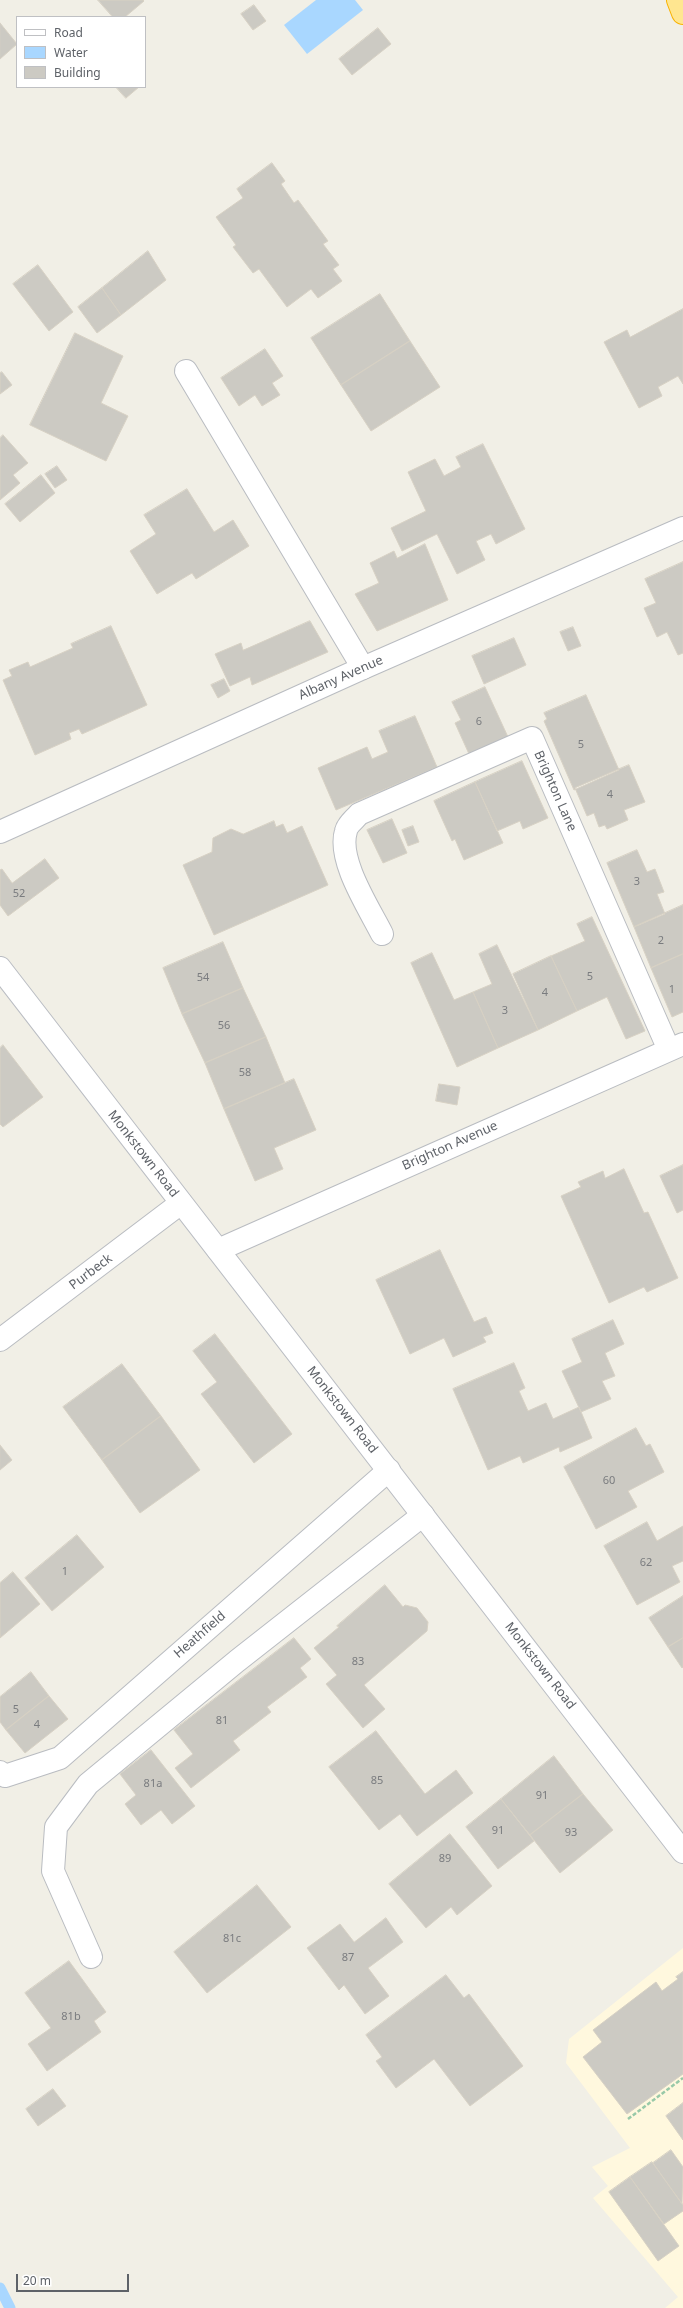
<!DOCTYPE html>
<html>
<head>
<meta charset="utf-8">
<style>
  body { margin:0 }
  #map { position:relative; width:683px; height:2308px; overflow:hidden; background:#f1efe6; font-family:"Noto Sans",sans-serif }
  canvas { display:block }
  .legend { position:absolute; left:16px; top:16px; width:130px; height:72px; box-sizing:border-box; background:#fff; border:1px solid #bfc0c3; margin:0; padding:5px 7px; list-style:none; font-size:12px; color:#5e6268 }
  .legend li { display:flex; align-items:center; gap:8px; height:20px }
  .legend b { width:20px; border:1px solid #bfc0c3 }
  .scale { position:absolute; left:16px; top:2274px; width:113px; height:18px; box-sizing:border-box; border:2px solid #5e6268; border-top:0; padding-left:5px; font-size:12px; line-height:14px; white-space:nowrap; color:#5e6268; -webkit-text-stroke:3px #fff; paint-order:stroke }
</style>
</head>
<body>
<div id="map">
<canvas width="683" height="2308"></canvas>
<ul class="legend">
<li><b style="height:5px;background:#fff"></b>Road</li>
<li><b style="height:11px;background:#a9d7ff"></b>Water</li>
<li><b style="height:11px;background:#cccac3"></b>Building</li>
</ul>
<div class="scale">20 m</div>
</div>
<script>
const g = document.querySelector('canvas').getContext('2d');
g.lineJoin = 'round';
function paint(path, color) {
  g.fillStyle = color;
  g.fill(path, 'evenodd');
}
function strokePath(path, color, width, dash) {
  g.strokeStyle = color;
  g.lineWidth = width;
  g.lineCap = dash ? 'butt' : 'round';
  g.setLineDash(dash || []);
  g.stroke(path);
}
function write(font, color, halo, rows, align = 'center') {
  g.font = font + ' "Noto Sans",sans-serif';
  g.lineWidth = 3.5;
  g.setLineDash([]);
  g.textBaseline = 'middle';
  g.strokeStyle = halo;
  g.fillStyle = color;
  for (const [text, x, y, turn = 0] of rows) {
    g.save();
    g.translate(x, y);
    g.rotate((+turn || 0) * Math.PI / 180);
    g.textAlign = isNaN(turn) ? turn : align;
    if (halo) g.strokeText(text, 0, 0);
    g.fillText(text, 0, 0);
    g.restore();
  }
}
paint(new Path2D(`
  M683,1948V2308H665L678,2297L593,2198L608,2186L592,2167L630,2148L566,2063L569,2039Z`), '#fff8de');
paint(new Path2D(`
  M316,0H355L363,10L307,54L284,25Z`), '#a9d7ff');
strokePath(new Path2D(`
  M0,2288L10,2308`), '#a9d7ff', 11);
const building = new Path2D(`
  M98,0H143L144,1L125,17H113Z
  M254,5L266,21L253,30L241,14Z
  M0,23L17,44L0,59Z
  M378,28L391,44L352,75L339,59Z
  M116,87H139L126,98Z
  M272,163L285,181L281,184L294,203L298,200L328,241L323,244L339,265L333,269L342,281L318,298L311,289L287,307L259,269L253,273L233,247L236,245L216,217L243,198L237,189Z
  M148,251L166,280L121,315L102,288Z
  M38,265L73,312L49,331L13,284Z
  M102,288L121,315L97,333L78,307Z
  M380,294L410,341L341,385L311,338Z
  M683,309V384L678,376L658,387L662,396L639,408L604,342L627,330L630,337Z
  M75,333L123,356L101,403L128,416L106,461L30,425Z
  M410,341L440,387L371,431L341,385Z
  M265,349L283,376L272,383L280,395L262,406L255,395L239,406L221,378Z
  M2,372L12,385L0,394V373Z
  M3,435L28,463L13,475L20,483L0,500V438Z
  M483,444L525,529L496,544L491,534L476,541L485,560L457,574L437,534L402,551L391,528L426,511L408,472L435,459L444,476L461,467L456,457Z
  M57,466L67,480L55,488L45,474Z
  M41,475L55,493L20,522L5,504Z
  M187,489L214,532L233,520L249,546L196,579L192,573L157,594L130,551L156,534L144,515Z
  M425,544L448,600L377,631L355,594L379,583L370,563L394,551L397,558Z
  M683,562V653L678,655L667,632L657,637L644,608L656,603L645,579Z
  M310,621L328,652L252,685L250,677L230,686L215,654L241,643L243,650Z
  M111,626L147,705L82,734L79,729L69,733L71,739L35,755L3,680L12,676L9,670L28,662L30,667L73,648L71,644Z
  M573,627L581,646L568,651L560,632Z
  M514,638L526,665L484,684L472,656Z
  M224,679L230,691L218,698L211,685Z
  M485,687L508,737L469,754L455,723L461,720L452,702Z
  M586,695L619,770L574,790L544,721L547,719L544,713Z
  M415,716L437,767L336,810L318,768L367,747L372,759L388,752L379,731Z
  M522,761L548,818L523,829L520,821L497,831L475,782Z
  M629,765L645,802L624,810L628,820L607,829L605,825L599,827L594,813L587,816L575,788Z
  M475,782L503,843L464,860L455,839L452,841L434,801Z
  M392,819L407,853L383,863L367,830Z
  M274,821L276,827L283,824L287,833L302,826L328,885L214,935L183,865L212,852L213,838L231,829L243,834Z
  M413,826L419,842L408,846L402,830Z
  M637,850L647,872L655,869L664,892L657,894L665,914L634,927L607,863Z
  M45,859L59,878L8,916L0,905V870L2,869L12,883Z
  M683,905V954L651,968L634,927Z
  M592,917L645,1031L626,1039L607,997L577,1011L551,956L585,941L577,924Z
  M223,942L243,988L182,1014L163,968Z
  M497,945L538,1030L498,1048L473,992L492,984L479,954Z
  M432,953L454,1000L473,992L498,1048L457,1067L411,963Z
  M683,954V1012L672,1017L651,968Z
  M551,956L577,1011L538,1030L513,974Z
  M243,988L266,1037L205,1063L182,1014Z
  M266,1037L285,1083L224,1109L205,1063Z
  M3,1045L43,1097L3,1127L0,1124V1048Z
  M294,1079L316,1130L274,1148L283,1169L255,1181L224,1109Z
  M439,1084L460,1087L457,1105L436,1101Z
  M683,1165V1210L677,1213L660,1176Z
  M624,1169L644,1213L648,1212L678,1278L647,1292L644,1287L609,1303L561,1196L581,1187L578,1182L603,1171L605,1178Z
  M440,1250L474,1322L486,1317L493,1333L483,1337L486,1342L453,1357L444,1338L410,1354L376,1280Z
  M613,1320L624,1344L605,1353L615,1376L602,1381L611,1399L581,1412L562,1371L582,1362L572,1339Z
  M215,1334L292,1434L254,1463L201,1394L217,1382L193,1351Z
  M514,1363L525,1388L519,1391L528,1411L546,1403L553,1419L579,1407L592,1438L560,1452L559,1447L523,1463L520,1456L488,1470L453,1389Z
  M122,1364L161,1416L102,1460L63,1407Z
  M161,1416L200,1470L140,1513L102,1460Z
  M636,1428L646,1446L650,1444L664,1472L628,1491L637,1507L596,1529L564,1467Z
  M0,1445L12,1460L0,1470Z
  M647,1522L657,1541L683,1526V1561L672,1566L680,1582L637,1605L604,1546Z
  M77,1535L104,1567L52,1611L25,1578Z
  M13,1572L40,1604L0,1638V1583Z
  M385,1585L403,1607L405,1605L417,1608L428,1622L427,1631L364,1685L385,1709L363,1728L326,1684L337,1675L314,1648L339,1627L337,1626Z
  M683,1596V1638L668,1647L649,1618Z
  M294,1638L311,1659L300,1668L307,1677L267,1707L271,1712L233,1741L240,1750L191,1788L175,1768L193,1754L174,1730Z
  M683,1638V1667L682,1668L668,1647Z
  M31,1672L49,1696L6,1730L0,1722V1697Z
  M49,1696L68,1719L25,1753L6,1730Z
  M376,1731L425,1794L456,1770L473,1793L417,1836L400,1814L379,1830L329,1767Z
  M151,1750L195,1806L172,1824L161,1810L141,1825L125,1804L136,1795L120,1774Z
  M554,1756L583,1794L530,1835L501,1799Z
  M583,1794L613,1830L560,1873L530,1835Z
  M501,1799L534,1841L498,1869L466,1827Z
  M450,1834L492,1886L457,1915L451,1907L426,1928L389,1884Z
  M257,1885L291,1927L207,1993L174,1952Z
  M386,1918L403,1942L368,1968L389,1996L365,2014L344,1985L339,1990L307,1948L340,1924L354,1942Z
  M69,1961L106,2012L94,2021L101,2032L47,2071L28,2044L51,2028L25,1993Z
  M683,1972V2074L627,2114L583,2057L602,2042L593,2030L656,1982L662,1991L678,1979L676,1977Z
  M446,1975L464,1998L469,1994L523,2066L470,2106L434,2059L396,2088L376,2061L382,2057L366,2035Z
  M53,2089L66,2106L38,2126L26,2109Z
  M683,2103V2140L666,2116Z
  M671,2150L683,2167L682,2204L653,2163Z
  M652,2162L683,2205V2211L664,2224L630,2177Z
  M630,2177L679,2246L658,2261L609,2192Z`);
paint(building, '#cccac3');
strokePath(building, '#d7d1c4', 1);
const lane = new Path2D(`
  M186,371L363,668
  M91,1957L53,1871L56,1827L88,1784L237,1661L423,1515`);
const street = new Path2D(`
  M0,832L363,668L683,528
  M382,934C369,908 337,860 346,831C347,825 355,819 359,814L532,738L669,1050
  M218,1250L683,1044
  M0,1340L181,1203
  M0,1772L5,1776L60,1758L389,1470`);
const secondary = new Path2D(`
  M0,968L683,1852`);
const highway = new Path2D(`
  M678,0L683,13`);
strokePath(lane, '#b9bcc1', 24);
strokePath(street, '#b9bcc1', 24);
strokePath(secondary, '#babdc3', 24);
strokePath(highway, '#f8b200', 24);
strokePath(new Path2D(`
  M628,2119L683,2078`), '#98c9a8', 2.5, [4, 2]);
strokePath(lane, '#fff', 22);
strokePath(street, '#fff', 22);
strokePath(secondary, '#fff', 22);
strokePath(highway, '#ffe690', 22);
write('11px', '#7a7c7f', null, [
  ["6",479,722],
  ["5",581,745],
  ["4",610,795],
  ["3",637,882],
  ["52",19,894],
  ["2",661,941],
  ["5",590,977],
  ["54",203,978],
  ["1",672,990],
  ["4",545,993],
  ["3",505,1011],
  ["56",224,1026],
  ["58",245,1073],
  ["60",609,1481],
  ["62",646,1563],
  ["1",65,1572],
  ["83",358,1662],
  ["5",16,1710],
  ["81",222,1721],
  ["4",37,1725],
  ["85",377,1781],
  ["81a",153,1784],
  ["91",542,1796],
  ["91",498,1831],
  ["93",571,1833],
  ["89",445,1859],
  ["81c",232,1939],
  ["87",348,1958],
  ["81b",71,2017]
]);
write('13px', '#5e6268', '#fff', [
  ["Albany Avenue",341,678,-24],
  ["Brighton Lane",555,791,66],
  ["Brighton Avenue",450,1146,-24],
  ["Monkstown Road",143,1154,52],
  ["Purbeck",91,1272,-37],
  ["Monkstown Road",342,1410,52],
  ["Heathfield",200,1635,-41],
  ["Monkstown Road",540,1666,52]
]);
</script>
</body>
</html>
